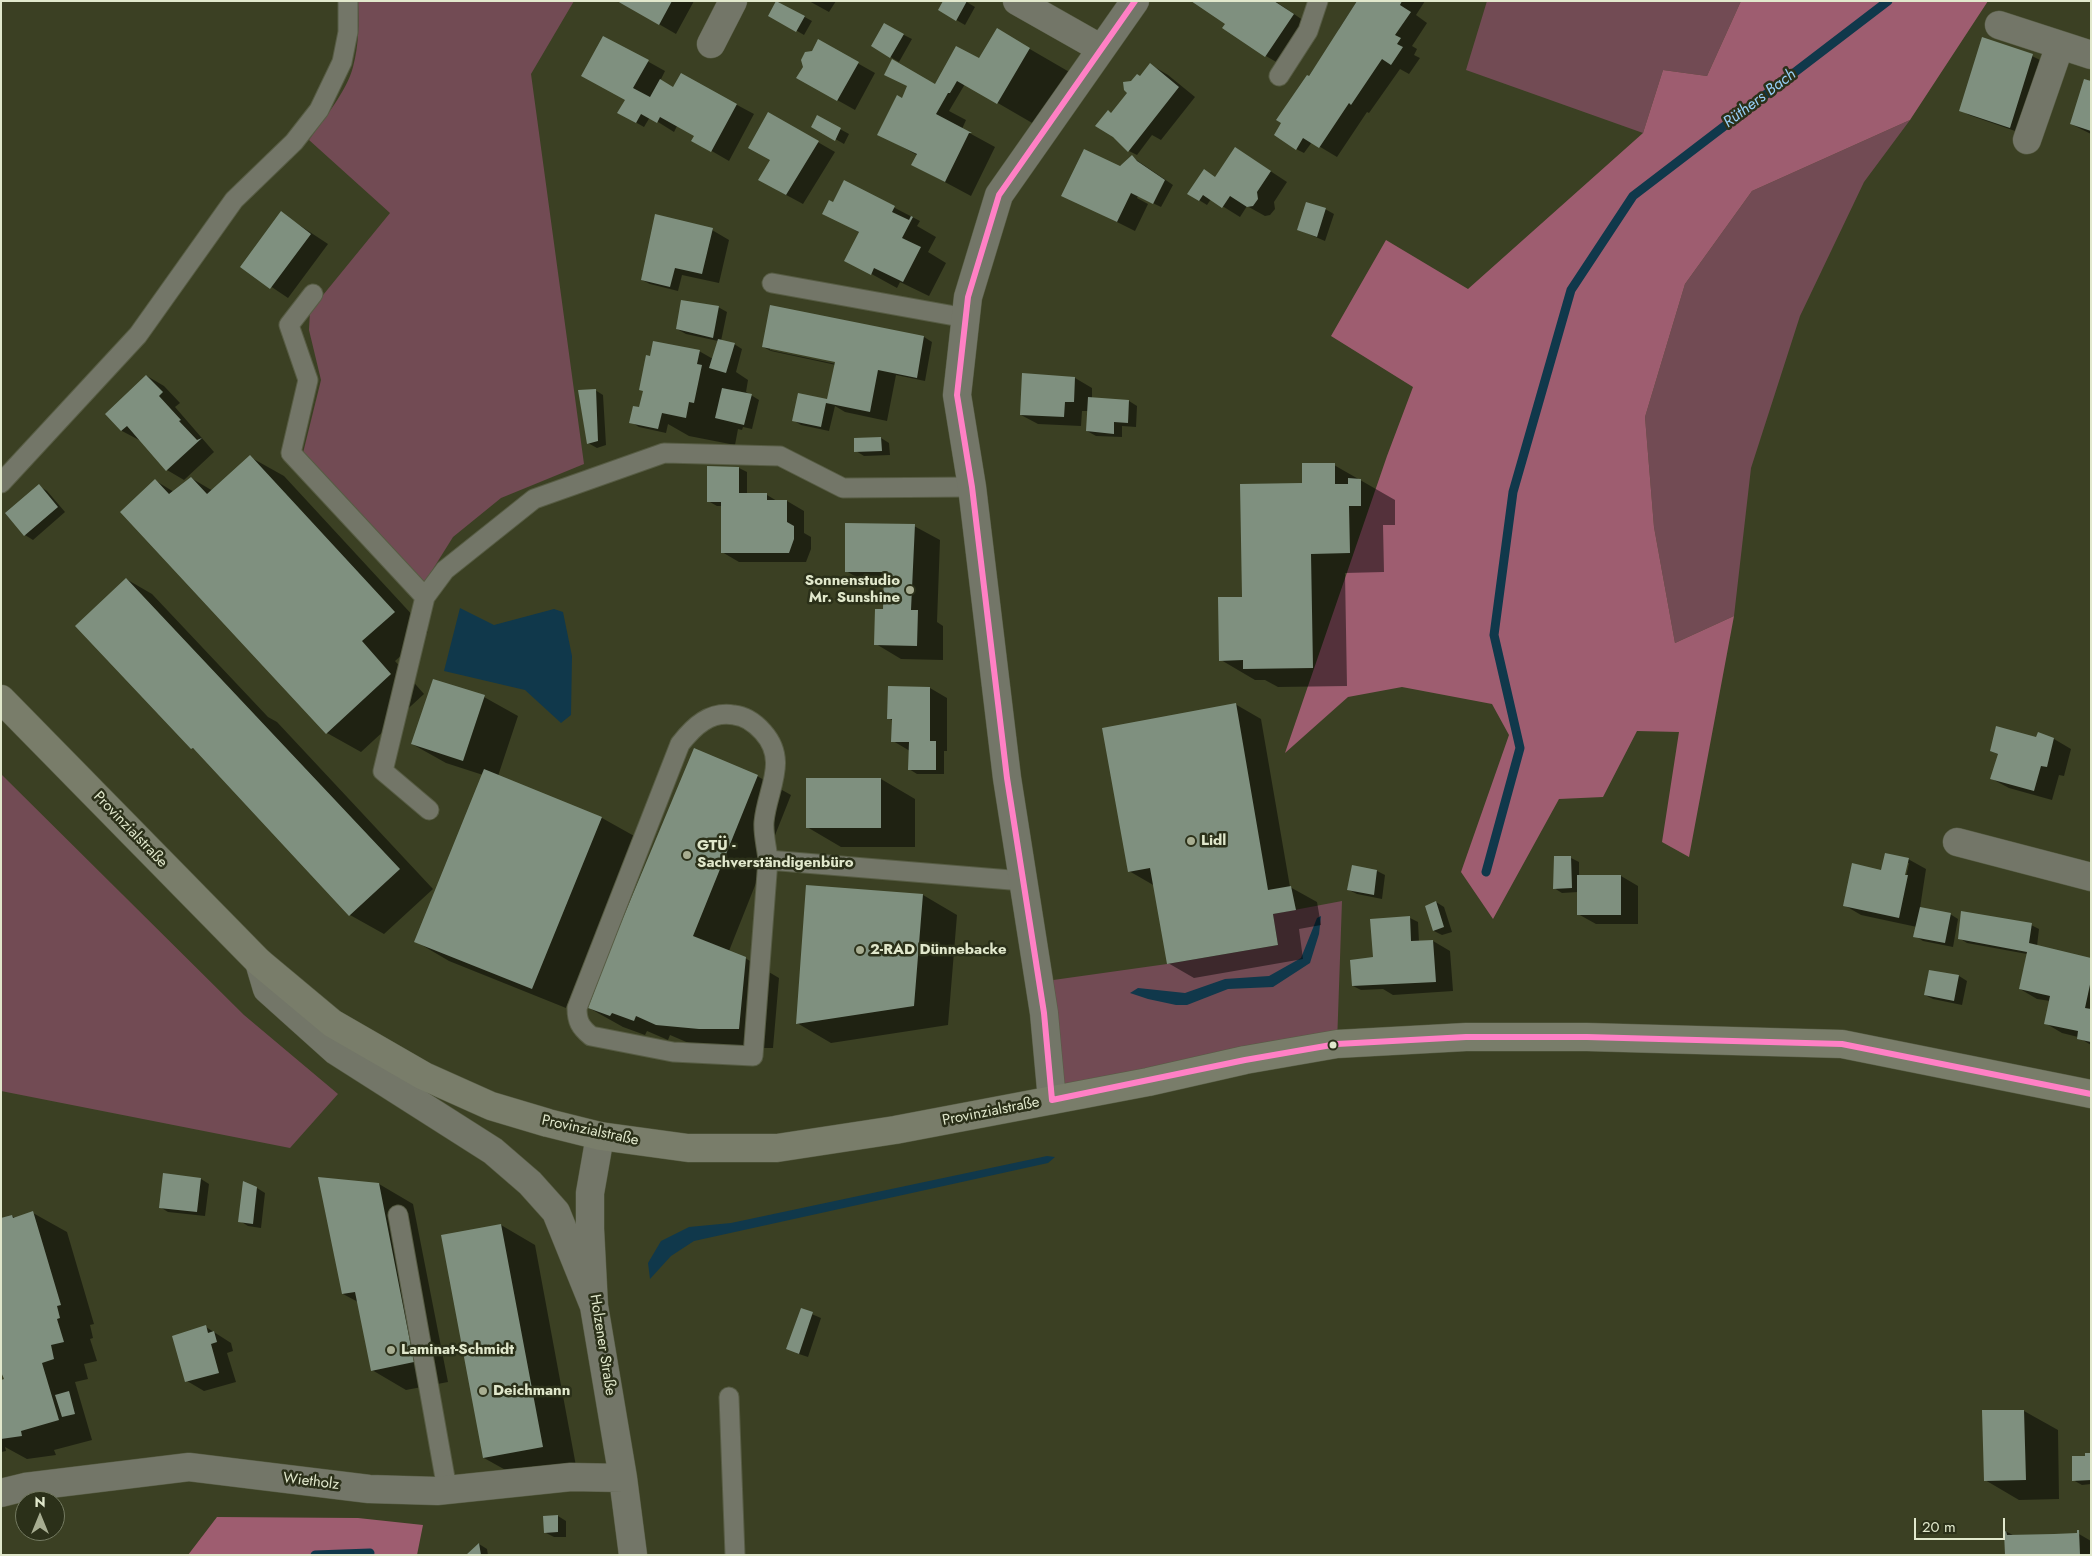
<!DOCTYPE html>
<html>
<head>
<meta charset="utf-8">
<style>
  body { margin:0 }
  #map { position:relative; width:2092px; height:1556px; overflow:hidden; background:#3b4023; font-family:Jost,sans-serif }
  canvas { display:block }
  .frame { position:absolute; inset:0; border:2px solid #e1e8cc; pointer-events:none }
  .north { position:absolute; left:15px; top:1491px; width:50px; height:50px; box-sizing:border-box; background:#2b3019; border:1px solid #747a61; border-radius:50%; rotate:0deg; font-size:14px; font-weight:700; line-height:20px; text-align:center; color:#e1e8cc }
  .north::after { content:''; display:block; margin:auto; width:18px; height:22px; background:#a7ad91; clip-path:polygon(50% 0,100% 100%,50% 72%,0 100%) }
  .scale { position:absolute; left:1914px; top:1518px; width:91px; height:22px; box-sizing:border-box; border:2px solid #e1e8cc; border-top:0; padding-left:6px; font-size:15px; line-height:18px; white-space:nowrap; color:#e1e8cc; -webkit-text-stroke:4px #2b3019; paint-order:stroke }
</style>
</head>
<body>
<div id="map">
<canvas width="2092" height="1556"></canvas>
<div class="frame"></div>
<div class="north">N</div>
<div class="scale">20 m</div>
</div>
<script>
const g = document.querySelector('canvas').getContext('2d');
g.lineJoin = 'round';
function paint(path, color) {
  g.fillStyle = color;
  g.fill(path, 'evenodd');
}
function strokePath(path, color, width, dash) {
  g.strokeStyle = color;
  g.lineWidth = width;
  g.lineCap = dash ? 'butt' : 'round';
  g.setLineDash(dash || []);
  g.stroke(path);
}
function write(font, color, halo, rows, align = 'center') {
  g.font = font + ' Jost,sans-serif';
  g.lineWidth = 5;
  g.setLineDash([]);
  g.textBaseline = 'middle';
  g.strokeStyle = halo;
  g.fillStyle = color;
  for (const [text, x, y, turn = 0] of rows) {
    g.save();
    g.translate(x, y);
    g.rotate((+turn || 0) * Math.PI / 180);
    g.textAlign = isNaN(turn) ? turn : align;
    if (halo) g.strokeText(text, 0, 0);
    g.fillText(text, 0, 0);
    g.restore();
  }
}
paint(new Path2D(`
  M358,1H574L531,74L584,464L501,498L453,537L423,585L302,457L321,380L309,330L310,311L390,213L309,140C323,120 347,91 353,67C359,45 359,23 358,1Z
  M1487,1H1741L1707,76L1663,70L1643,133L1466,70Z
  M1910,120L1864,182L1800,316L1751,468L1734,616L1675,643L1654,527L1645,417L1685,284L1752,191Z
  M1,774L244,1015L338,1094L290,1148L1,1091Z
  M1342,901L1337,1044L1052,1100L1039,982L1167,964L1278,945L1273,914Z`), '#724b54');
paint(new Path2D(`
  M1741,1H1988L1910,120L1752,191L1685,284L1645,417L1654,527L1675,643L1734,616L1689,857L1662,842L1679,732L1637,731L1603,797L1559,799L1493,919L1461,872L1509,735L1492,704L1402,687L1348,697L1285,753L1387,456L1413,387L1331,336L1386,240L1468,289L1643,133L1663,70L1707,76Z
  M217,1517L358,1518L423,1525L417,1555H188Z`), '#9e5d70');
paint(new Path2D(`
  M460,608L494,625L554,609L563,612L572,656L571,715L561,723L525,690L444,671Z
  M1321,916L1319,934L1310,963L1273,987L1228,989L1187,1005H1176L1148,999L1130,993L1138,988L1185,993L1225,979L1269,976L1301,958L1317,918Z
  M1047,1156L1055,1157L1048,1163L694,1241L671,1256L650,1279L648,1263L661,1241L689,1227L731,1223Z`), '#10384b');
paint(new Path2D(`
  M619,1H694L676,34Z
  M809,1H836L829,12Z
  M965,1L975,7L965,25L939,10Z
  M1194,1H1275L1310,25L1283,66L1266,56L1227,24Z
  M1357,1H1425L1416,15L1427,23L1412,46L1417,49L1414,55L1420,58L1409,74L1400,69L1369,113L1367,112L1337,157L1312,142L1304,153L1296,149L1291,131L1278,120L1341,30L1339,29Z
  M777,2L812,21L804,35L770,15Z
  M884,25L912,39L899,62L872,46Z
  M997,30L1078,77L1046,131L965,84L949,111L966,120L962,129L995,147L971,196L913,165L917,155L879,134L902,99L935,86L979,60Z
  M604,37L665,71L660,81L674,89L681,75L754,114L729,161L710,150L695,136L677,126L674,132L650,117L644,127L619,113L627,100Z
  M818,41L875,73L855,110L798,78Z
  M2032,56L2040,60L2018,132L1969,115L1960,110Z
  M1151,65L1168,75L1195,97L1161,140L1152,135L1137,155L1129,151V93L1131,82L1141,77Z
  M2091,82V134L2071,124Z
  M769,114L835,152L803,204L777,190L772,160Z
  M818,117L849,134L844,144L813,126Z
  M1132,157L1173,185L1161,207L1138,196L1137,198L1148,204L1135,231L1063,195L1119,167Z
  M1252,159L1287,182L1274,202L1275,209L1270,215L1265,216L1247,206L1240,217L1211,199L1207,205L1189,194Z
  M845,182L920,221L917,226L936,237L928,252L946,263L929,296L900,282L897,288L846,260L860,233L824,213L833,204Z
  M1325,209L1334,214L1325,241L1299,230Z
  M281,213L328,244L288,298L242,267Z
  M712,230L729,240L719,283L682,275L678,291L650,284L642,280Z
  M718,307L727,312L721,341L734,344L742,349L736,372L748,380L746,392L759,400L752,429L743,427L742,430L738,429L735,445L689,436L668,424L666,433L639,427L631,422L640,409L699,351L713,359L718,341L686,334L677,329Z
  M844,322L924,337L932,342L925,381L896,375L887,421L845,412L835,406L829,431L801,425L793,420L828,400L836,365L771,351L763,347ZM770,348L841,362V365L770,350Z
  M1023,374L1075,378L1092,388V399L1129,401L1137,406L1136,427L1122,426V437L1096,436L1087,431L1089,411H1082L1081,426L1038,424L1021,415Z
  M147,376L164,386L180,403L175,407L214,452L184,480L167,470L141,439L139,440L122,431L107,414Z
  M595,390L603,395L606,445L597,448L588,443Z
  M881,438L889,443L890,455L864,456L856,451Z
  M250,457L284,476L428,632L395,661L424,694L361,752L327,733L156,481L174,492L191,478L213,491Z
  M1334,465L1395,500V525H1383L1384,572L1345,573L1347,686L1278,687L1265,680H1255L1221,660L1243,599L1304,484Z
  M739,468L747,472V495H767L777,501H787L804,511V533L811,537V549L806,562H739L722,552V506H717L708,501Z
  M39,486L47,491L65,512L33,540L25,535Z
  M914,526L940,540L937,622L943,626V660L901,659L876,644L884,610L885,586H872L846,571Z
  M126,579L152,594L268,717L277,722L433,889L384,934L350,915L199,752L192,748Z
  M889,688H930L947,698V751H944V774H917L909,769L910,751L893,741V721L889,718Z
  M484,697L518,716L498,776L602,818L636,837L566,1008L449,961L415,941L483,775L446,763L412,744Z
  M1235,704L1261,719L1290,887L1317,902L1321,925L1299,929L1303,959L1194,978L1168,963L1155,886L1129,871Z
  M2039,734L2054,739L2071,749L2064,776L2059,775L2052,800L2009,788L1992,779L1999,755L1991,751L2037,739Z
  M757,776L791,795L729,951L745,958L779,978L773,1048H734L691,1044L670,1035L668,1040L647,1031L645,1035L623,1027L589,1008Z
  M881,779L915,799V847H841L807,827Z
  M1571,858L1579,862V876H1621L1638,886V924H1596L1578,914V892L1562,893L1554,888Z
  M1908,859L1926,869L1920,908L1950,914L1958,919L1953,947L1923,941L1915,936L1917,927L1861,915L1844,905L1882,871ZM1907,863H1909L1905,881L1903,880Z
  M1353,867L1377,871L1385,875L1382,899L1357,894L1349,890Z
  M807,887L923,895L957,915L948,1025L831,1043L797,1023Z
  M1436,902L1444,907L1452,932L1442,935L1434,931Z
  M1410,918L1418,922L1419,942L1433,941L1450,951L1453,991L1393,995L1383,989L1361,990L1353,986Z
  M2031,925L2039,929L2037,946L2091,959V1045L2078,1037L2062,1033L2045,1023L2050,1001L2037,999L2020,989L2027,954L1967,943L1959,938Z
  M1959,976L1967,981L1962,1005L1933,999L1925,995Z
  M201,1179L209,1184L205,1216L168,1212L160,1207Z
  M379,1184L413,1204L448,1382L406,1390L372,1370L358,1302L343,1294Z
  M257,1188L265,1193L261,1228L248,1226L240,1221Z
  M33,1213L67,1232L94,1324L90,1325L93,1338L90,1339L97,1361L84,1364L88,1379L75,1382L92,1440L54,1450L56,1455L27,1459L5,1447L6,1451L1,1452V1381L6,1380L12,1216L15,1218Z
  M501,1225L535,1245L576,1466L518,1477L484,1458Z
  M802,1310L821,1318L808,1357L796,1353Z
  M206,1327L231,1343L233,1351L227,1353L236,1382L204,1391L187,1381Z
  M2024,1411L2058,1430L2059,1499L2019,1500L1985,1480Z
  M2091,1455V1484L2082,1485L2073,1480L2086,1457Z
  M558,1516L566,1521V1537H554L546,1533Z
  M2005,1531L2015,1536L2079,1534L2091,1541V1555H2006Z
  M479,1544L487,1549L488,1555H468Z`), '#0007');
strokePath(new Path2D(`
  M1486,872L1520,748L1494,635L1513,492L1571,290L1633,196L1888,1
  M315,1555L370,1553`), '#10384b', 9);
paint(new Path2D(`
  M617,1H672L659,25Z
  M776,1L805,16L796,32L768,16Z
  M943,1H967L956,21L938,10Z
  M1191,1H1274L1294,14L1265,57L1222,28L1225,24Z
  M1357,1H1402L1400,5L1411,12L1395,35L1401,38L1397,44L1403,47L1391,65L1382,59L1351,105L1349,103L1319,148L1303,138L1296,150L1274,135L1281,123L1276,120L1307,75L1309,76Z
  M884,23L904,34L890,58L871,46Z
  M997,28L1030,48L997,104L957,81L950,93H948L936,114L972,133H969L945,182L911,165L917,154L877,135L897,95L902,98L907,86L884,75L892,59L935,84L956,46L979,58Z
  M603,36L649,60L633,88L650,97L660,79L673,87L681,73L737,104L711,152L691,141L694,136L660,117L657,123L641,114L636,123L617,113L625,100L581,76Z
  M1982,37L2033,54L2010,128L1959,111Z
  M818,39L859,62L837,101L796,78L803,67L801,60L805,52L812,51Z
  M1150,63L1179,87L1128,152L1113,137L1095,126L1108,110L1111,113L1127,93L1124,90L1123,82L1131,81L1137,74L1140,76Z
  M2084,79L2091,81V131L2070,124Z
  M768,112L819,141L786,195L758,180L770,160L748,148Z
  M817,115L841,128L835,141L811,127Z
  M1235,147L1271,171L1257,192L1258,199L1253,206L1247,207L1230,196L1222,208L1203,195L1199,201L1187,194L1204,169L1215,177Z
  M1084,149L1120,166L1132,155L1137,161L1165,180L1153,204L1131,193L1117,222L1061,196Z
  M844,180L895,206L892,212L909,220L911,216L913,217L902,238L921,247L903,282L874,268L871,275L844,261L859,232L822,214L829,200L833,202Z
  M1306,202L1326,208L1317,237L1297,230Z
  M281,211L311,234L270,289L240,267Z
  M655,214L713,228L702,274L675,268L670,287L641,280Z
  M681,300L719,306L713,338L676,329Z
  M770,305L924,336L917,378L878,370L870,412L826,403L821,427L792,421L798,393L827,399L835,362L762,347Z
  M718,339L735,343L726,373L709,368Z
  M653,341L700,350L697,364L702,365L694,403L689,402L686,418L662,413L658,429L629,423L633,406L639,407L643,391L639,390L646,355L650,356Z
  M1022,373L1075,377L1074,402H1065L1064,417L1020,415Z
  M146,375L163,392L159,396L181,420L179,421L197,440L202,438L166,471L127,426L121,431L105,414Z
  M722,388L752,394L744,425L715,418Z
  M596,389L598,441L587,444L578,390Z
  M1088,397L1129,400L1128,423L1114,422V434L1086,431Z
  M881,437L882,451L854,452V438Z
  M250,455L395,612L362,641L391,674L326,734L120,512L155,479L169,494L191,477L207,494Z
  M1302,463H1335V484H1348V478L1361,479V506H1349L1350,553L1311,554L1313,668L1243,669V660L1219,661L1218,597H1242L1240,484L1302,483Z
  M707,466L739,467V493H767V500H787V522L794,526V539L789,553H721V502H707Z
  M39,484L58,507L24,536L5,513Z
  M845,523L915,524L911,610H918L917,646L874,645L875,609H883L884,572H845Z
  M126,578L400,869L349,916L193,748L191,749L75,626Z
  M433,679L485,695L463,761L411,744Z
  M888,686L930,687V741H936V770H908L909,742H891L892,719H887Z
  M1236,703L1268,890L1291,886L1296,910L1273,914L1278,945L1167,964L1150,868L1128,872L1102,728Z
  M1996,726L2036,737L2038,732L2054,738L2047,767L2041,766L2034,791L1990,779L1998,754L1990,751Z
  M694,748L758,775L693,936L746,957L739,1029H699L656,1025L636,1016L634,1021L612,1013L610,1016L588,1008L610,949Z
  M484,769L602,817L532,989L414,942Z
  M806,778H881V828H806Z
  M1885,853L1909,858L1905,875H1908L1899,918L1843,906L1852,863L1881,870Z
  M1554,856H1571L1572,888L1553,889Z
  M1352,865L1377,870L1374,895L1347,890Z
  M1577,875H1621V915H1577Z
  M806,885L923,894L914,1006L796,1024Z
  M1436,901L1444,927L1433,931L1425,906Z
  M1920,907L1951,913L1945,943L1913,937Z
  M1961,911L2032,923L2029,943L2091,958V980L2085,1008L2091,1009V1042L2077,1039L2078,1031L2044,1024L2050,996L2019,989L2027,952L1958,939Z
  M1410,916L1411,941L1433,940L1436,982L1352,986L1350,960L1373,957L1370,919Z
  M1929,970L1959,975L1954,1001L1924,995Z
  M163,1173L201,1178L197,1212L159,1208Z
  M318,1177L379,1183L414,1362L371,1371L355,1292L342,1294Z
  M243,1181L257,1187L253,1224L238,1222Z
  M33,1211L61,1305L57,1306L60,1318L57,1319L64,1342L51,1345L54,1359L42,1363L59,1420L21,1431L22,1436L1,1439V1380L4,1379L1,1372V1218L12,1215L13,1218Z
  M501,1224L543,1447L483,1458L441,1235Z
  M801,1308L813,1312L799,1354L786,1349Z
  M206,1325L208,1333L214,1331L217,1342L211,1344L219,1373L185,1382L172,1336Z
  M69,1391L75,1414L62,1417L55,1395Z
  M1982,1410H2024L2026,1480L1984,1481Z
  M2085,1453H2091V1480L2072,1481V1456H2085Z
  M558,1515V1532L544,1533L543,1516Z
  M2077,1530H2079L2080,1555H2005L2004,1532L2006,1531L2007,1535L2054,1534L2077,1533Z
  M479,1543L481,1555H466Z`), '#7f907f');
const lane = new Path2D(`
  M1279,76L1308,31L1318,1
  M772,283L966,318
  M313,294L289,325L308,380L291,453L425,597
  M1,483L138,335L234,200L294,142L319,110L342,62L348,32V1
  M429,810L383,771L425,597L445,570L534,499L664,453L780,456L843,488L972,487
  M768,860C767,848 763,834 764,822C767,789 789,761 763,732C755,723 745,716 734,715C710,711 694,726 680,744L577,1008C577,1021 580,1027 591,1036L673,1052L753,1056L768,860L1023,881
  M398,1215L447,1489
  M729,1397L735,1555`);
const street = new Path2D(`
  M1017,1L1100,48
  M1999,25L2091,55
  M711,44L733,1
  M2027,140L2060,45
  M1957,842L2091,877
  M259,962L267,989L336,1051L493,1151L530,1183L556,1212L594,1306
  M1052,1100L1044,1013L1007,778L972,487L957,395L968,297L999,195L1135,1
  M600,1136L590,1193V1229L594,1306L623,1478L633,1555
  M1,1493L25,1487L189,1467L369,1489L437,1491L571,1477L623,1478`);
const primary = new Path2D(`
  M1,699L259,962L332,1023L424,1076L491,1106L548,1123L600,1136L688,1148H777L895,1130L1148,1082L1245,1060L1337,1044L1466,1037H1587L1842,1044L2091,1094`);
strokePath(lane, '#575c44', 21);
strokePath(street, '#575c44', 29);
strokePath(primary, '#575c44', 29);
strokePath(lane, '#737668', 19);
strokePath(street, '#737668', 28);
strokePath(primary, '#797d6a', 28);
strokePath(new Path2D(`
  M1052,1100L1044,1013L1007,778L972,487L957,395L968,297L999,195L1135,1
  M1052,1100L1245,1060L1337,1044L1466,1037H1587L1842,1044L2091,1094`), '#ff80c5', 6);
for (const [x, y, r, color] of [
  [910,590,5,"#a7ad91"],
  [1191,841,5,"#a7ad91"],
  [687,855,5,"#a7ad91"],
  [860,950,5,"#a7ad91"],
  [1333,1045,4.5,"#e1e8cc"],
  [391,1350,5,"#a7ad91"],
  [483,1391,5,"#a7ad91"]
]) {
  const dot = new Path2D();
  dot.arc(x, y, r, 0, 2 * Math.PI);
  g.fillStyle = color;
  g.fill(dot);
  strokePath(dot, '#2b3019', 2);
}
write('bold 15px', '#e1e8cc', '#2b3019', [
  ["Sonnenstudio",900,581,"right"],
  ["Mr. Sunshine",900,598,"right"],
  ["Lidl",1201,841],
  ["GTÜ -",697,846],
  ["Sachverständigenbüro",697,863],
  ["2-RAD Dünnebacke",870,950],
  ["Laminat-Schmidt",401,1350],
  ["Deichmann",493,1391]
], 'left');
write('15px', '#e1e8cc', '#2b3019', [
  ["Provinzialstraße",130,830,46],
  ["Provinzialstraße",991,1112,-11],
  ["Provinzialstraße",590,1131,12],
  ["Holzener Straße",602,1345,81],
  ["Wietholz",311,1482,7]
]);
write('italic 16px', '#96cff6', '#2b3019', [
  ["Rüthers Bach",1760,99,-37]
]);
</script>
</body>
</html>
